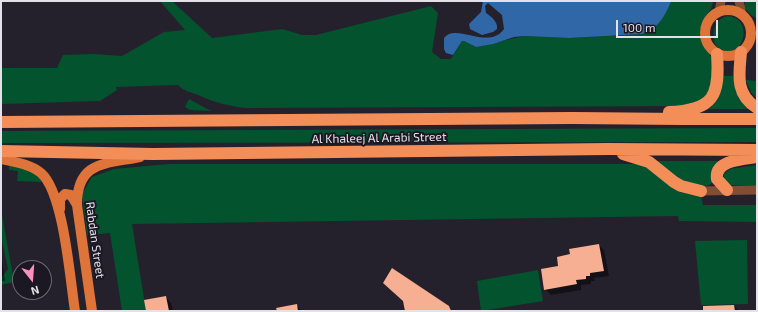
<!DOCTYPE html>
<html>
<head>
<meta charset="utf-8">
<style>
  body { margin:0 }
  #map { position:relative; width:758px; height:312px; overflow:hidden; background:#25212c; font-family:"Exo 2",sans-serif }
  canvas { display:block }
  .frame { position:absolute; inset:0; border:2px solid #e4e1e9; pointer-events:none }
  .north { position:absolute; left:12px; top:260px; width:40px; height:40px; box-sizing:border-box; background:#1c1823; border:1px solid #6c6872; border-radius:50%; rotate:163deg; font-size:11px; font-weight:700; line-height:16px; text-align:center; color:#e4e1e9 }
  .north::after { content:''; display:block; margin:auto; width:14px; height:18px; background:#fd8ebe; clip-path:polygon(50% 0,100% 100%,50% 72%,0 100%) }
  .scale { position:absolute; left:616px; top:20px; width:102px; height:18px; box-sizing:border-box; border:2px solid #e4e1e9; border-top:0; padding-left:5px; font-size:12px; line-height:14px; white-space:nowrap; color:#e4e1e9; -webkit-text-stroke:3px #1c1823; paint-order:stroke }
</style>
</head>
<body>
<div id="map">
<canvas width="758" height="312"></canvas>
<div class="frame"></div>
<div class="north">N</div>
<div class="scale">100 m</div>
</div>
<script>
const g = document.querySelector('canvas').getContext('2d');
g.lineJoin = 'round';
function paint(path, color) {
  g.fillStyle = color;
  g.fill(path, 'evenodd');
}
function strokePath(path, color, width, dash) {
  g.strokeStyle = color;
  g.lineWidth = width;
  g.lineCap = dash ? 'butt' : 'round';
  g.setLineDash(dash || []);
  g.stroke(path);
}
function write(font, color, halo, rows, align = 'center') {
  g.font = font + ' "Exo 2",sans-serif';
  g.lineWidth = 4;
  g.setLineDash([]);
  g.textBaseline = 'middle';
  g.strokeStyle = halo;
  g.fillStyle = color;
  for (const [text, x, y, turn = 0] of rows) {
    g.save();
    g.translate(x, y);
    g.rotate((+turn || 0) * Math.PI / 180);
    g.textAlign = isNaN(turn) ? turn : align;
    if (halo) g.strokeText(text, 0, 0);
    g.fillText(text, 0, 0);
    g.restore();
  }
}
paint(new Path2D(`
  M160,1H172L212,38L282,29L302,35H316L431,6L438,13L432,52L441,59H451L462,41H464L476,47L524,36L569,38L642,34L668,1H713C712,12 703,19 701,30C699,43 707,47 712,58C715,64 715,73 716,80L701,103L686,106L245,108C228,106 214,102 198,95C190,92 184,91 178,85L116,87L117,90L100,101L1,104V68H57L63,55L93,54L122,56L164,32L185,30Z
  M745,1H757V18L752,16L745,8Z
  M727,16C754,17 745,59 723,50C719,49 715,45 714,41C712,30 716,19 727,16Z
  M723,76H735L750,109H708Z
  M746,80L757,81V99L751,92Z
  M189,99L211,111L190,110L185,107Z
  M757,128V142L1,143V131Z
  M654,161H726L711,184L705,187L689,186Z
  M169,164H638L651,169L667,184L679,192L701,196L703,205H757V222L679,221L678,216L132,224L146,311H122L110,233L87,235L82,194L92,177L114,169Z
  M757,165V186L730,185L724,180V174L730,169Z
  M9,166C24,167 33,171 43,182L17,181L18,171L9,170Z
  M1,209L14,282L1,285V278L8,269L1,236Z
  M747,240L748,304L701,305L695,241Z
  M538,270L543,301L481,311L477,281Z`), '#03532f');
paint(new Path2D(`
  M483,1H671C666,15 657,30 642,34L569,38L524,36L514,37L493,44L476,47L464,41H462L453,55L446,53L444,49V38C456,22 488,51 504,29L502,15L488,3L485,6L486,13C492,17 498,22 497,29L493,32L482,35L470,29L469,24L481,12Z`), '#3067a7');
paint(new Path2D(`
  M599,245L604,250L609,276L594,278L595,281H591V284L581,285V290L551,295L545,289L560,267L571,255Z
  M1,253L5,281H1Z
  M166,297L171,303L173,311H147Z
  M297,306L302,311H286Z
  M734,306L739,311H704Z`), '#0007');
paint(new Path2D(`
  M599,244L604,271L590,273V276H586V279L576,280L577,284L544,290L541,269L558,266L557,257L570,254L569,249Z
  M392,268L449,306L451,311H405L403,301L383,283Z
  M166,296L169,311H146L144,300Z
  M297,304L298,311H277L276,308Z
  M734,305L735,311H703V306Z`), '#f6af92');
strokePath(new Path2D(`
  M739,1L742,14
  M719,12L721,1
  M701,191L757,190`), '#814e34', 9);
strokePath(new Path2D(`
  M705 33a23 23 0 1 1 46 0a23 23 0 1 1-46 0Z
  M1,159C14,162 30,164 41,173C64,193 70,280 75,311
  M60,209V199L65,194L71,195L77,205
  M92,311L77,205C77,161 105,164 140,157`), '#de743a', 10);
strokePath(new Path2D(`
  M741,52C739,75 735,94 757,108
  M669,112C714,110 720,96 717,54
  M1,122L572,118L683,119H757
  M1,151L153,154L609,149L757,150
  M623,154L649,162L674,182L681,186L701,191
  M727,190L717,179C714,160 744,159 757,157`), '#f38e59', 12);
write('12px', '#e4e1e9', '#1c1823', [
  ["Al Khaleej Al Arabi Street",379,138,-1],
  ["Rabdan Street",95,240,82]
]);
</script>
</body>
</html>
